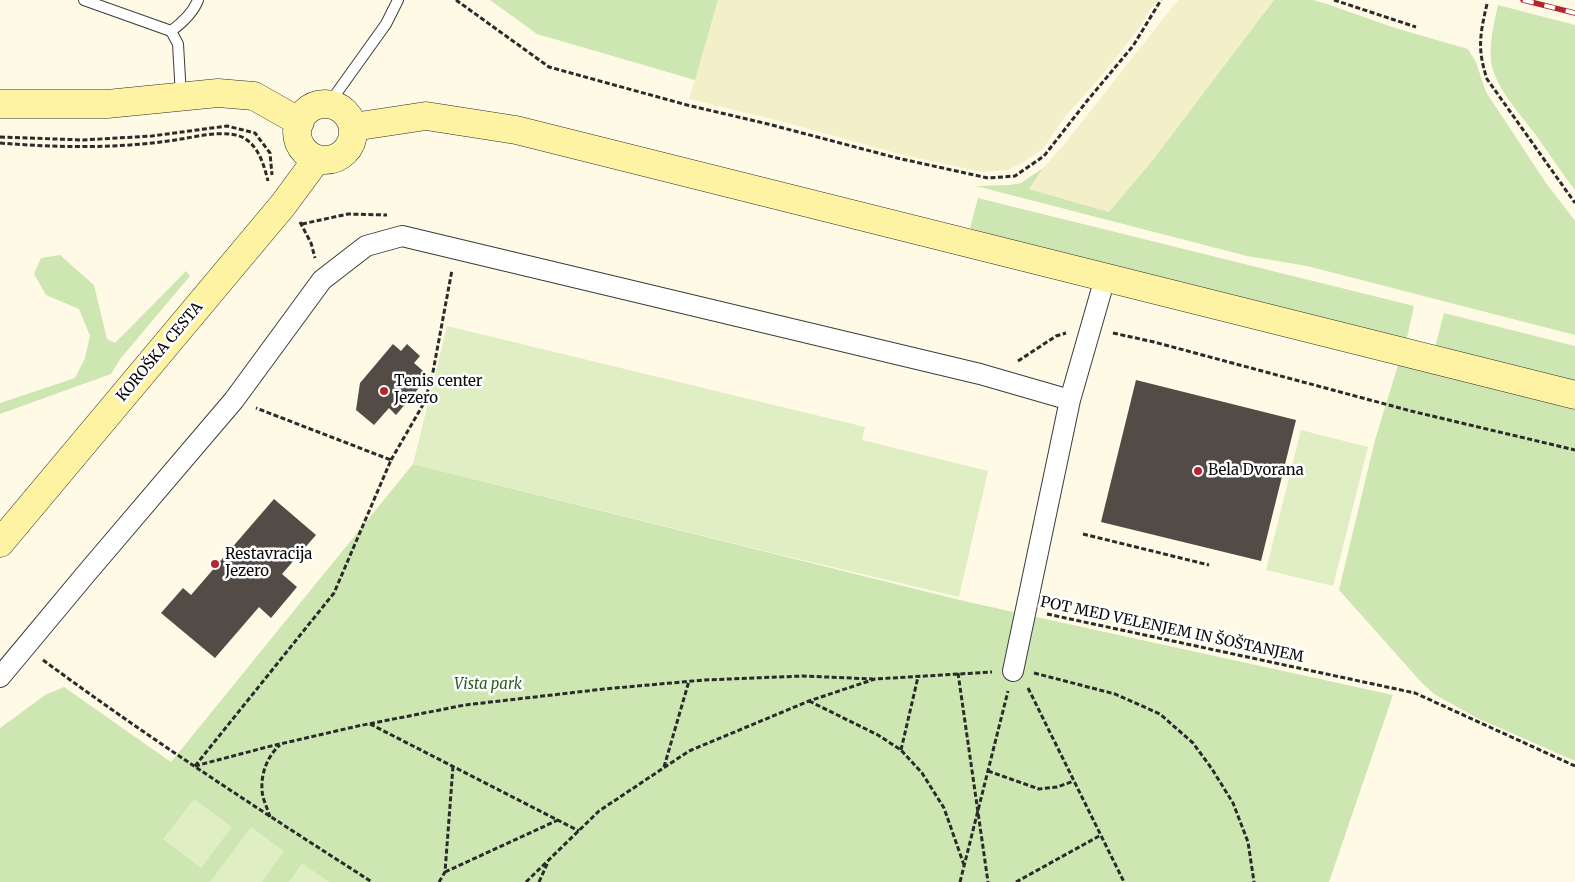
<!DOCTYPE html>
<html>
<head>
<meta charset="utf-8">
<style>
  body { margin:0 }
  canvas { display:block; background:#fffae6 }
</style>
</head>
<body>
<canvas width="1575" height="882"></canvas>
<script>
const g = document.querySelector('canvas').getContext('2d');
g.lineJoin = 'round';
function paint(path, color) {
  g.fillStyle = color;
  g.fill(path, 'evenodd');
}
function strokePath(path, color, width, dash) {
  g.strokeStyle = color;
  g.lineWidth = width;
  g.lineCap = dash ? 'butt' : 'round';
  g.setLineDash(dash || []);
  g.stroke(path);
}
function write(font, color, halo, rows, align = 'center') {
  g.font = font + ' Merriweather,serif';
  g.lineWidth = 5;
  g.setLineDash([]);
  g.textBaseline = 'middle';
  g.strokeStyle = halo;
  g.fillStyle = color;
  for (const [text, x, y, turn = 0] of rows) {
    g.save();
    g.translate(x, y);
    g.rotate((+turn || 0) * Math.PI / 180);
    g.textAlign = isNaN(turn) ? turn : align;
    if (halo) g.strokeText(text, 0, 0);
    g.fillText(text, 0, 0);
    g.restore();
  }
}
paint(new Path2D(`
  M718,0H1160L1150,9L1141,26L1102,75L1064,118L1043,149L1022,163L1008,170L983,172L903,155L784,122L689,99Z
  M1178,0H1274L1152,161L1109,212L1029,189L1043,168L1062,147Z`), '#f3efc8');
paint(new Path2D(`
  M490,0H718L695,80L537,34Z
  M1274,0H1313L1327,4L1395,28L1468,49L1476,62L1486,92L1546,183L1575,221V335L1307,266L1247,256L976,186L1009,185L1021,183L1043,168L1029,189L1109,212L1152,161Z
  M1498,5L1575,25V190C1561,172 1548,152 1535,134C1520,114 1495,87 1491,62C1489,43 1494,23 1498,5Z
  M978,198L1414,306L1406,342L1241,297L1004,239L970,228Z
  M60,255L94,285L107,339L115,343L186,271L190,276L121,358L111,374L0,414V403L75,378L85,358L90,336L79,309L46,295L34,274L41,258Z
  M1444,313L1575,346V382L1435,347Z
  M1398,365L1575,409V761L1477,718L1434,694L1421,682L1339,590L1375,440Z
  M413,464L968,602L1393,695L1329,882H0V728L45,695L64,687L171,762Z`), '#cee7b2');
paint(new Path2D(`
  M447,326L865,427L862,440L988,471L959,597L769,552L413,464Z
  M1301,430L1368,447L1333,586L1266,570Z
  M194,799L232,827L201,868L163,839Z
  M251,827L284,851L262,882H210Z
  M302,863L329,882H289Z`), '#e0eec4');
paint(new Path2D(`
  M393,344L401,351L407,344L420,356L414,363L429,376L396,415L389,408L374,425L356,410L360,383Z
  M1136,380L1296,420L1261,561L1101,522Z
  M274,499L316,535L282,574L297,587L271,618L259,607L215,658L161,613L183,588L191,595Z`), '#524b46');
const lane = new Path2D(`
  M84,0L171,31L178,44L181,96
  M171,31C182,23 193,13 198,0
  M328,105L386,24L398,0`);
const street = new Path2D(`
  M1013,671L1070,400L1105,278
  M0,677L85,575L234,400L322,280L366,246L402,236L980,374L1070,400`);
const secondary = new Path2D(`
  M0,104H107L218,93L254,96L300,122
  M297 132a28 28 0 1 1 56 0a28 28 0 1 1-56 0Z
  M353,127L426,116L516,130L1575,395
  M0,543L283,205L317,159`);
strokePath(lane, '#3c3c3c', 12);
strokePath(street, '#3c3c3c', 22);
strokePath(secondary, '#2b2b2b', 29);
strokePath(new Path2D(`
  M456,0L549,67L687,105L768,124L897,158L988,178L1015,176L1044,156L1087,101L1133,46L1161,0
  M1334,0L1416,27
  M1487,4C1480,34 1477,49 1487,79L1575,203
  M0,137L83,140L152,136L227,126L255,133L270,153L272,175
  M0,143C62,148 126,149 187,138C203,135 230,130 244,138C259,147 264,165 268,181
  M300,222L311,243L315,258
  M302,224L348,214L387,215
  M1113,333L1154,342L1411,411L1575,450
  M1018,361L1056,336L1066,333
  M391,460L424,403L432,377L452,270
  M1083,534L1209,565
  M1047,614L1415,693L1575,766
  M43,660C150,739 261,811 372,882
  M958,673L988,882
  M1034,673L1115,694L1160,714L1193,743L1212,769L1233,803L1248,842L1254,882
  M1028,688L1124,882
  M809,701L878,735L901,750L922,773L944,808L964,865
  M370,724L579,831
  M901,750L918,677
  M195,766L267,747L358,726L465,705L604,689L704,680L803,676L873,679
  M195,766L334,593L391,460L256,408
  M664,767L689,681
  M988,771L1039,789L1057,787L1074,781
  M270,817C268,810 265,804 263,797C259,778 266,757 280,745
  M445,872L558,820
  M439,882L445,872L453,766
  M526,882L599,811L689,751L809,701L875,679L992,672
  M539,882L548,862
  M960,882L1008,691
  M1016,882L1101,835`), '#2b2b2b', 3, [5, 2.5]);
strokePath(lane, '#fff', 10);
strokePath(street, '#fff', 20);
strokePath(secondary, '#fef3a2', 28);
const rail = new Path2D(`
  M1523,0L1575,13`);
strokePath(rail, '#b6252d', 5.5);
strokePath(rail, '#fff', 4, [11]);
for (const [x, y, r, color] of [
  [384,391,5,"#b6252d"],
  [1198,471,5,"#b6252d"],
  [215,564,5,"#b6252d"]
]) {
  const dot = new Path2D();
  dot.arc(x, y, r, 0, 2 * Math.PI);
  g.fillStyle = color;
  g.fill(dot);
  strokePath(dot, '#fff', 2);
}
write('15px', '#090909', '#fff', [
  ["KOROŠKA CESTA",160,352,-50],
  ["POT MED VELENJEM IN ŠOŠTANJEM",1172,630,12]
]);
write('15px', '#090909', '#fff', [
  ["Tenis center",394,382],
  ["Jezero",394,399],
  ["Bela Dvorana",1208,471],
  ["Restavracija",225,555],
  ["Jezero",225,572]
], 'left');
write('italic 15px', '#2b5e1d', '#fff', [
  ["Vista park",488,685]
]);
</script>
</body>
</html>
